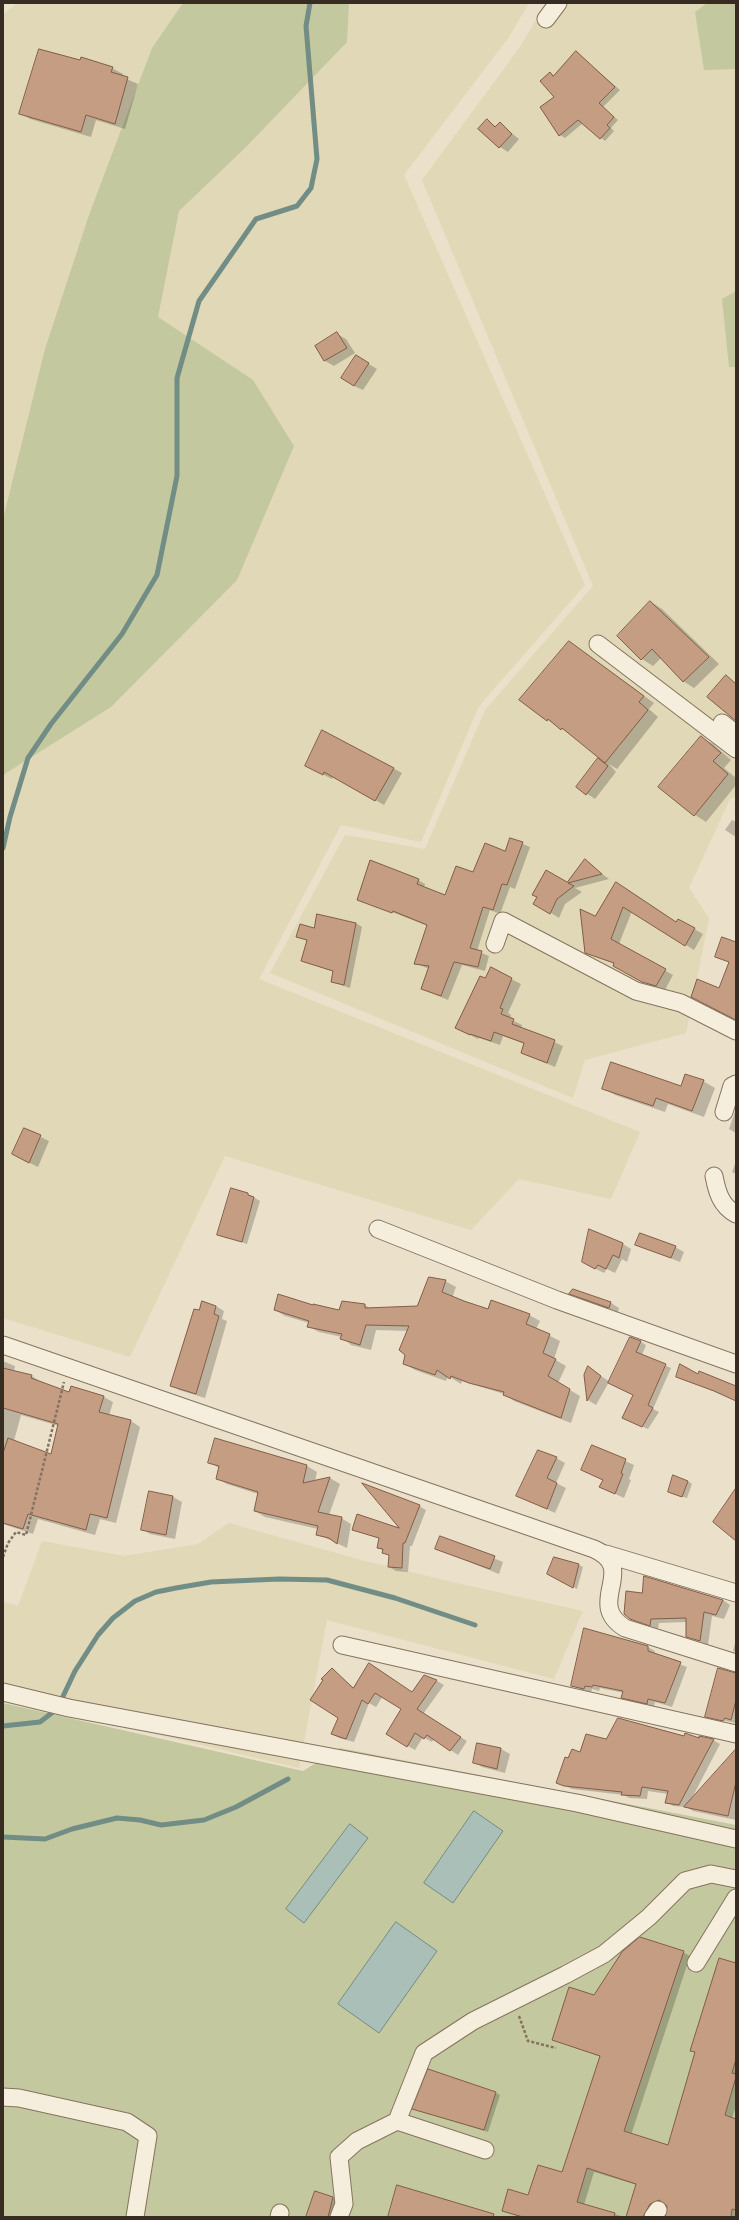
<!DOCTYPE html>
<html>
<head>
<meta charset="utf-8">
<style>
  body { margin:0 }
  #map { position:relative; width:739px; height:2220px; overflow:hidden; background:#ebe0c9; font-family:Merriweather,serif }
  canvas { display:block }
  .frame { position:absolute; inset:0; border:4px solid #372c21; pointer-events:none }
</style>
</head>
<body>
<div id="map">
<canvas width="739" height="2220"></canvas>
<div class="frame"></div>
</div>
<script>
const g = document.querySelector('canvas').getContext('2d');
g.lineJoin = 'round';
function paint(path, color) {
  g.fillStyle = color;
  g.fill(path, 'evenodd');
}
function strokePath(path, color, width, dash) {
  g.strokeStyle = color;
  g.lineWidth = width;
  g.lineCap = dash ? 'butt' : 'round';
  g.setLineDash(dash || []);
  g.stroke(path);
}
paint(new Path2D(`
  M17,3H529L509,37L404,175L585,585L479,706L421,842L341,825L259,979L640,1132L611,1199L519,1179L471,1230L225,1156L130,1357L3,1318V15Z
  M546,3H736V796L730,799L689,888L709,918L686,1033L585,1060L573,1098L270,973L345,835L425,849L485,710L593,586L422,180L520,47Z
  M229,1523L365,1561L452,1582L583,1611L554,1679L327,1620L299,1768L3,1698V1602L18,1606L42,1541L124,1556L198,1544Z`), '#e0d8b7');
paint(new Path2D(`
  M183,3H349L347,42L245,148L179,211L158,317L253,380L294,446L237,580L111,707L3,775V520L5,511L45,349L89,215L152,48Z
  M707,3H736V69L704,70L695,12Z
  M736,291V367H729L722,299Z
  M3,1703L303,1771L340,1748L736,1825V2217H3Z`), '#c4c89e');
const water = new Path2D(`
  M474,1811L503,1831L453,1903L424,1883Z
  M350,1824L368,1838L304,1923L286,1909Z
  M396,1922L437,1951L379,2033L338,2004Z`);
paint(water, '#a9bfb8');
strokePath(water, '#718d85', 1);
paint(new Path2D(`
  M577,53L620,90L603,107L618,120L611,128L614,131L605,141L583,123L565,138L560,135L556,97L550,73L555,76Z
  M112,68L123,74L122,77L138,84L125,129L96,120L91,137L30,119L20,113Z
  M487,121L497,127L500,124L519,139L508,152L500,147Z
  M337,334L346,339L355,353L334,366L325,361L316,346Z
  M364,361L377,369L363,390L354,386Z
  M651,602L662,609L719,664L694,688L683,681L661,658L653,666L642,659L618,636Z
  M569,642L654,703L649,709L658,717L617,769L609,764L616,772L595,799L577,787L598,759L605,762L572,735L548,720L521,700Z
  M702,738L713,744L731,760L724,768L736,778V785L706,822L695,815Z
  M376,759L402,773L384,805L333,776L332,779L306,766Z
  M732,820L736,822V837L725,830Z
  M511,839L530,847L515,889L510,887L500,914L490,910L477,951L489,956L485,971L462,965L448,1000L429,992L422,988L429,969L415,963L428,926L358,899L418,880L425,884L424,888L446,897L473,874L506,852Z
  M585,861L609,879L575,888L582,892L565,904L559,918L535,903L567,883Z
  M625,888L677,923L678,920L703,934L694,950L632,911L619,944L673,975L665,990L652,987L615,964L585,952L595,917Z
  M318,915L356,923L362,927L350,988L332,982L334,972L303,961L308,941L297,937L314,929Z
  M491,969L521,984L508,1013L511,1015L510,1019L522,1025L521,1028L563,1046L555,1067L522,1053L525,1044L503,1036L500,1045L479,1038L478,1039L456,1028Z
  M703,1081L715,1088L704,1117L668,1104L665,1112L615,1095L603,1088L681,1087Z
  M736,1109V1133L729,1129Z
  M24,1129L49,1141L38,1167L22,1159Z
  M736,1161V1174L732,1172Z
  M248,1194L260,1201L247,1244L218,1234Z
  M623,1244L631,1249L627,1262L622,1259L615,1273L607,1269L604,1273L592,1267Z
  M637,1245L675,1247L684,1252L680,1262Z
  M445,1281L456,1287L452,1298L489,1310L529,1315L540,1321L536,1329L560,1341L554,1359L566,1366L558,1383L580,1396L571,1423L514,1401L504,1394L462,1381L461,1384L448,1376L446,1381L415,1370L405,1364L408,1331L376,1330L371,1350L351,1345L342,1337L319,1332L308,1326L309,1323L285,1316L275,1310L313,1307L340,1311L365,1305L371,1309L418,1307Z
  M573,1290L611,1303L619,1308L618,1312L579,1298L570,1293Z
  M216,1306L224,1311L222,1319L227,1321L205,1398L179,1390L171,1385L200,1312Z
  M641,1342L646,1345L642,1355L671,1368L653,1409L659,1412L648,1429L629,1421L634,1395L609,1382L596,1405L588,1400L585,1375L589,1368L610,1382Z
  M3,1361L15,1366L14,1371L32,1376L41,1382L70,1393L104,1397L113,1402L109,1416L131,1421L140,1427L116,1523L100,1519L95,1535L38,1519L33,1534L3,1524ZM21,1415L59,1426L52,1455L14,1441Z
  M698,1376L736,1387V1400L677,1377Z
  M216,1439L307,1466L317,1472L315,1481L330,1478L340,1484L329,1515L341,1518L351,1524L347,1548L317,1534L318,1529L265,1517L255,1511L258,1494L227,1484L217,1478L219,1468L209,1462Z
  M592,1446L634,1465L629,1479L631,1480L624,1498L609,1491L603,1480L583,1470Z
  M556,1458L565,1463L556,1483L566,1488L555,1513L518,1496Z
  M688,1481L692,1484L687,1498L673,1494Z
  M149,1492L173,1497L182,1502L175,1539L150,1534L142,1529Z
  M419,1506L426,1510L412,1546H410L408,1572L396,1571L389,1567L390,1557L378,1547L380,1539L354,1530H402Z
  M441,1537L503,1562L499,1574L437,1549Z
  M579,1565L583,1567L577,1589L548,1574Z
  M723,1600L730,1605L724,1619L712,1616L708,1645L687,1636V1622L659,1623L658,1629L631,1618Z
  M736,1639V1652L733,1651Z
  M648,1647L655,1651L654,1654L687,1667L672,1707L655,1702L654,1707L629,1701L622,1697L624,1693L600,1688L599,1691L592,1689L591,1693L572,1686Z
  M332,1669L354,1688L413,1693L424,1677L437,1681L444,1685L423,1714L467,1741L458,1755L434,1739L432,1742L423,1737L415,1750L387,1734L402,1709L383,1696L376,1707L369,1703L354,1742L339,1738L332,1734L339,1717Z
  M736,1673V1720L714,1715V1717L736,1720V1723L712,1718L718,1722L706,1716Z
  M684,1737L713,1740L720,1744L691,1800L736,1750V1820L693,1811L686,1807L673,1806L666,1802L668,1794L648,1791L647,1799L629,1798L624,1795L572,1789L557,1782L568,1760L606,1740Z
  M478,1744L501,1749L510,1754L505,1773L482,1767L474,1762Z
  M683,1952L690,1956L631,2135L669,2147L696,2053L691,2050L736,1964V2105L732,2119L736,2120V2217H666L667,2205L662,2204L652,2217H628L637,2185L594,2172L584,2205L624,2217H519L503,2210L529,2197L563,2174L601,2057L553,2039L595,1997Z
  M496,2093L500,2095L488,2132L414,2109Z
  M333,2197L337,2200L333,2217H307Z`), '#0003');
strokePath(new Path2D(`
  M3,848L10,817L28,758L51,724L122,634L157,575L177,476V378L199,301L256,219L297,206L311,188L317,159L306,26L310,3
  M3,1726L40,1722L57,1709L75,1671L98,1635L113,1618L135,1601L156,1592L176,1588L211,1582L279,1579L327,1580L395,1598L475,1625
  M3,1837L45,1839L72,1829L117,1818L140,1820L161,1825L204,1820L236,1807L288,1779`), '#718d85', 5);
const building = new Path2D(`
  M39,49L80,60L81,57L113,67L111,72L128,77L115,124L86,115L81,132L19,114Z
  M576,51L615,87L599,103L614,117L607,125L610,128L600,139L578,120L559,136L540,107L554,97L540,81L550,72L553,76Z
  M487,119L495,127L500,122L512,134L499,148L478,129Z
  M337,332L347,348L324,361L315,346Z
  M356,355L369,363L354,386L341,378Z
  M650,601L709,657L683,682L652,649L641,660L617,636Z
  M569,641L644,696L639,702L648,710L605,763L562,728L561,730L548,719L547,721L519,700Z
  M726,675L736,684V721L707,697Z
  M322,730L394,768L375,801L324,772L323,775L305,766Z
  M701,736L721,753L713,761L728,774L694,816L658,787Z
  M598,758L608,766L586,795L576,787Z
  M510,838L523,842L507,885L502,884L493,910L483,907L470,948L482,951L478,967L454,962L441,996L421,989L429,966L414,964L427,925L393,911L392,913L357,900L370,860L419,879L417,884L445,895L456,866L473,872L485,843L505,851Z
  M585,859L602,874L568,883L574,886L557,899L550,914L533,904L537,897L532,895L546,870L567,882Z
  M616,882L676,922L678,919L695,928L685,946L623,907L611,939L666,969L656,986L642,982L613,966L614,963L585,953L580,909L595,916Z
  M317,914L356,923L344,985L331,982L333,971L301,961L307,940L296,937L300,924L314,928Z
  M722,937L736,942V1020L691,997L697,979L719,988L729,962L715,957Z
  M491,967L512,978L500,1008L503,1009L501,1014L514,1019L512,1024L555,1040L547,1063L521,1053L524,1043L494,1032L491,1041L470,1034V1035L455,1028L480,976L485,978Z
  M611,1062L681,1086L685,1074L704,1080L692,1111L656,1098L653,1106L602,1089Z
  M24,1128L41,1135L29,1163L12,1154Z
  M231,1188L248,1193V1195L254,1197L242,1242L217,1235Z
  M589,1229L623,1243L619,1258L613,1255L606,1269L598,1265L595,1269L582,1262Z
  M640,1233L676,1246L671,1258L635,1245Z
  M429,1277L446,1280L442,1292L464,1301L488,1309L491,1300L530,1314L526,1324L550,1334L543,1353L556,1359L548,1376L570,1389L561,1418L503,1395L504,1392L469,1383L451,1376L450,1379L437,1370L435,1375L403,1364L405,1355L399,1350L409,1326L366,1325L360,1345L340,1339L342,1334L307,1327L309,1321L274,1310L278,1294L313,1305V1304L339,1310L342,1301L365,1304V1308L417,1306Z
  M573,1289L611,1302L609,1308L569,1294Z
  M202,1301L216,1306L214,1314L219,1316L196,1394L170,1386L194,1309L199,1310Z
  M630,1337L641,1341L636,1352L666,1364L648,1405L653,1408L642,1427L622,1418L633,1395L608,1383Z
  M680,1364L698,1374L699,1371L736,1386V1401L714,1391L676,1377Z
  M588,1366L601,1376L587,1401L584,1375Z
  M3,1368L32,1375L31,1378L69,1392L71,1386L104,1396L99,1412L131,1420L107,1518L90,1514L86,1530L28,1514L23,1529L3,1523V1453L8,1438L51,1454L58,1424L3,1408Z
  M215,1438L307,1465L303,1483L330,1477L318,1512L342,1517L337,1544L329,1538L316,1535L318,1526L254,1511L258,1492L216,1479L219,1466L208,1463Z
  M592,1445L626,1459L621,1473L623,1474L615,1494L599,1487L603,1480L581,1470Z
  M538,1450L557,1457L547,1478L557,1483L547,1509L516,1496Z
  M673,1475L688,1481L682,1497L668,1492Z
  M362,1483L420,1505L405,1543H403L402,1568L388,1567L389,1555L382,1553L383,1549L377,1548L379,1538L352,1530L357,1514L399,1528Z
  M736,1488V1541L713,1522Z
  M149,1491L173,1496L166,1535L141,1530Z
  M440,1536L495,1556L490,1569L435,1549Z
  M554,1557L579,1564L573,1588L547,1574Z
  M644,1576L723,1600L716,1615L704,1612L700,1641L686,1637V1618L651,1619L650,1626L630,1619L624,1614L626,1591L642,1593Z
  M584,1628L648,1646V1651L681,1662L665,1703L648,1699L647,1704L621,1698L623,1691L593,1685L592,1687L585,1686L584,1689L571,1686Z
  M369,1663L412,1692L424,1675L437,1680L417,1709L461,1737L450,1751L427,1735L424,1739L415,1733L407,1747L386,1734L401,1709L375,1693L368,1704L362,1700L346,1739L331,1734L338,1718L310,1700L323,1680L321,1679L332,1668L353,1688Z
  M718,1668L736,1673V1700L731,1720L725,1718L723,1721L705,1717Z
  M618,1718L684,1736L685,1733L699,1738V1736L714,1739L679,1805L665,1803L668,1791L642,1787L640,1796L621,1795L622,1792L564,1786L556,1783L565,1757L568,1758L572,1749L580,1752L586,1734L606,1739Z
  M477,1743L501,1748L497,1769L473,1763Z
  M736,1749V1782L728,1816L684,1807Z
  M640,1937L684,1951L624,2131L668,2145L695,2052L690,2051L719,1958L736,1963V2059L732,2073L736,2074V2077L725,2115L736,2119V2210L732,2209L731,2217H665L667,2206L659,2200L650,2204L643,2217H626L636,2184L587,2168L577,2202L615,2213L614,2217H523L502,2211L508,2189L528,2195L538,2165L562,2172L600,2056L552,2040L569,1987L594,1995L622,1952Z
  M428,2069L496,2092L484,2130L412,2109Z
  M397,2185L494,2214L493,2217H388Z
  M315,2191L333,2197L328,2217H306Z`);
paint(building, '#c59d83');
strokePath(building, '#825d47', 1);
const minor = new Path2D(`
  M546,19L558,3
  M598,644L736,749
  M722,723L736,734
  M495,944L503,921L636,991L681,1003L736,1031
  M724,1112L732,1086L736,1084
  M714,1176C717,1192 721,1206 736,1214
  M378,1229L557,1300L736,1364
  M3,1345L594,1549C639,1569 584,1603 625,1628L736,1663
  M606,1554L736,1593
  M342,1645L736,1734
  M3,1692L69,1708L577,1803L736,1839
  M696,1963L736,1898
  M3,2097L19,2098L127,2122L148,2136L135,2217
  M397,2121L424,2053L473,2021L565,1975L604,1954L649,1917L685,1881L711,1874L736,1879
  M279,2217L280,2213
  M339,2217L344,2204L339,2157L357,2141L397,2121L485,2150
  M653,2217L658,2210`);
strokePath(minor, '#85735f', 19);
strokePath(new Path2D(`
  M3,1557L8,1543L16,1532L26,1535L64,1382
  M519,2016L528,2041L556,2048`), '#85735f', 2.5, [3, 2]);
strokePath(minor, '#f6eedc', 17);
</script>
</body>
</html>
